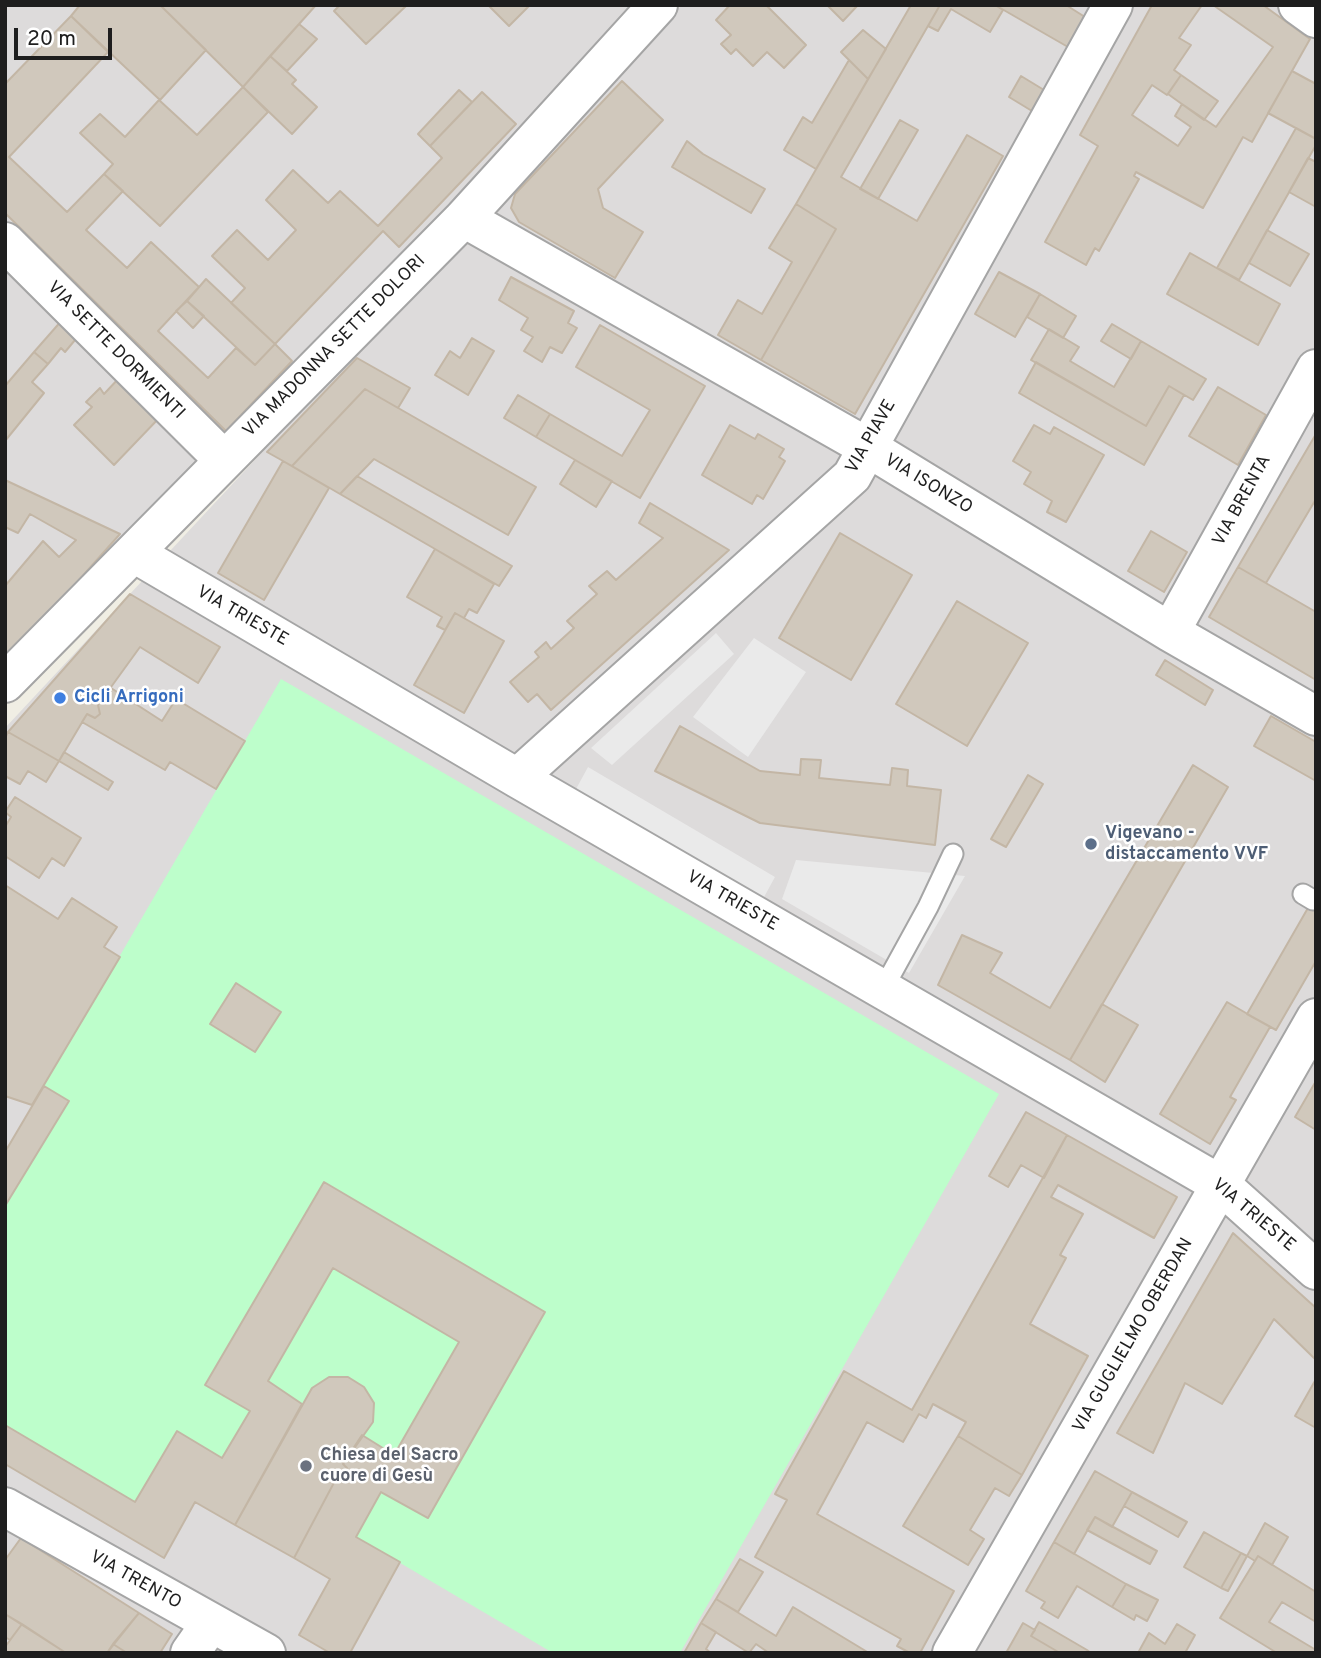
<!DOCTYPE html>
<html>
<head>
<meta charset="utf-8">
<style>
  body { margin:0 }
  #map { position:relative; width:1321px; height:1658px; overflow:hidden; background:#f0eee4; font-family:Overpass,sans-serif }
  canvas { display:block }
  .frame { position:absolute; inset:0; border:7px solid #1e1e1e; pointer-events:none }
  .scale { position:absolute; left:14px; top:28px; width:98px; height:32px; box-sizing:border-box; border:4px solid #1e1e1e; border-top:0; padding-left:9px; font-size:21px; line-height:24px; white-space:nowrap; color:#1e1e1e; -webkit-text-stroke:5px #fff; paint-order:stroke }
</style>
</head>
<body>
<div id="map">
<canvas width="1321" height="1658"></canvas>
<div class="frame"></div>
<div class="scale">20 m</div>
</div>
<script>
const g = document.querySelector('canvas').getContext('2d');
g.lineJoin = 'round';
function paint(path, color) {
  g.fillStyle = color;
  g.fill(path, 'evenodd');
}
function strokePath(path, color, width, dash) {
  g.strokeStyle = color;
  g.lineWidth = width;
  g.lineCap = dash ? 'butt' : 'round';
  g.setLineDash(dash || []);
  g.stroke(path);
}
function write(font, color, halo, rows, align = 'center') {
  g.font = font + ' Overpass,sans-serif';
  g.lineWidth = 5;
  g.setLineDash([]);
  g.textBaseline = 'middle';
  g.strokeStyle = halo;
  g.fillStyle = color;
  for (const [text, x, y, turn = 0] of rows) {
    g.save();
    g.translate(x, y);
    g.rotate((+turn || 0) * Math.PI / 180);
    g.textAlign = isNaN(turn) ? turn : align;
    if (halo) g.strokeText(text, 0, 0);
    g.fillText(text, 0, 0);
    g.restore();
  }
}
paint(new Path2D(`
  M5,5H658L5,683Z
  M682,5H1316V1653H5V728L652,34Z`), '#dddbdb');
paint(new Path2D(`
  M281,679L999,1094L680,1653H553L356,1537L381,1492L428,1517L545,1312L324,1182L205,1384L250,1411L222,1458L177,1432L135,1502L5,1425V1206L69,1102L44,1086Z
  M333,1268L459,1342L394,1455L362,1435L348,1377C322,1377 315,1382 302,1404L268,1381Z`), '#bdfecb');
paint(new Path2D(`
  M716,633L734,654L612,765L591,748Z
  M754,638L806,672L748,757L693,717Z
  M588,767L775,877L763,899L576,789Z
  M796,860L965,876L909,973L782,899Z`), '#eaeaea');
const building = new Path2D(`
  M80,5H160L206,50L160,100L71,16Z
  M160,5H316L243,87Z
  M340,5H405L406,6L366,44L334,11Z
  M488,5H530L509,26Z
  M730,5H766L806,45L784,68L767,52L753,66L736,49L731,54L721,44L731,35L716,20Z
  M827,5H858L843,21Z
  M911,5H940L841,177L917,221L967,135L1003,156L855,414L761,360L836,229L796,204Z
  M940,5H995L1003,10L990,32L951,9L938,31L928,26Z
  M995,5H1066L1085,17L1068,47Z
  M1152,5H1202L1179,38L1191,45L1174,70L1181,75L1167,95L1152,85L1132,115L1178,146L1191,127L1175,116L1182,104L1216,127L1273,47L1213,5H1263L1310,39L1252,142L1243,137L1203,208L1136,172L1134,176L1139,179L1099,251L1095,248L1086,265L1045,242L1098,146L1080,135Z
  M71,16L108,52L9,157L67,212L104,174L123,191L86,230L127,268L151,242L199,287L158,331L208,378L236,348L255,365L275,344L292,361L226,431L5,213V84Z
  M299,24L317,39L287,71L270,56Z
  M863,30L886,49L868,79L841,52Z
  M270,56L296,80L292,84L317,107L292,134L243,87Z
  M849,60L868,79L816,169L784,150L803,117L812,123Z
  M1292,71L1316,84V139L1268,113Z
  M1181,75L1218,101L1204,120L1168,94Z
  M1021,76L1044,90L1032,111L1009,97Z
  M622,81L663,120L598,189L603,208L643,232L615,278L519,222L511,208L515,194Z
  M243,87L268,112L160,226L104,174L113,164L80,133L100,114L125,137L159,100L197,135Z
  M459,90L472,102L430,146L418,134Z
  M482,92L516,124L399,247L383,231L275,344L231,303L245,288L212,256L237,230L268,260L296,230L266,200L293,170L328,203L340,191L378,226L442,158L430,146Z
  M900,120L918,130L878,199L860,189Z
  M1296,128L1316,139V145L1239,280L1217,268Z
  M687,141L703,154L765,189L751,213L672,167Z
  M1308,158L1316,162V207L1289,192Z
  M796,204L836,229L761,360L718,335L738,300L762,314L792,262L769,248Z
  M1267,230L1309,254L1290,286L1249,263Z
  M1190,253L1280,304L1258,345L1167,294Z
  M999,272L1040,294L1015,337L975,314Z
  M511,277L574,311L568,323L577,328L562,353L550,347L542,362L524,351L533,337L521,330L528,318L499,300Z
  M206,279L275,344L255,365L187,301Z
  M1040,294L1076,316L1063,338L1027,317Z
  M187,301L204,316L193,328L176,311Z
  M63,319L80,334L65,352L61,348L48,364L34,352Z
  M1112,324L1141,341L1131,359L1101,341Z
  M600,325L705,386L640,498L536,437L550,414L622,456L650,410L576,367Z
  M1049,329L1079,347L1070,361L1114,387L1141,341L1206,379L1193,400L1169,386L1146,426L1031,360Z
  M472,338L494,351L468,395L435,375L450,351L460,358Z
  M34,352L48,364L32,382L44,393L5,441V386Z
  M357,358L410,388L398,408L365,389L292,466L267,452Z
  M1036,362L1146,426L1169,386L1184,395L1144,465L1019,393Z
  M120,377L161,416L114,465L74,425L92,407L86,402L100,388L104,394Z
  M1218,387L1266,415L1238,465L1189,436Z
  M365,389L536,487L508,535L374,459L340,494L292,466Z
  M518,395L550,414L536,437L504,418Z
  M730,425L755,439L758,434L784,449L779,457L785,461L763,499L757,495L752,504L702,475Z
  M1034,425L1050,434L1054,427L1104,455L1066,522L1047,512L1052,501L1024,484L1031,472L1013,461Z
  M1316,434V499L1266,583L1238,567Z
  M575,460L612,481L596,507L560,484Z
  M283,461L329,488L264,600L218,573Z
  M357,476L512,566L499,586L340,494Z
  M5,480L120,534L5,663V586L43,541L59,557L76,540L30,514L18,533L5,527Z
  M650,503L729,550L551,710L537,694L528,702L510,682L539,657L535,652L546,642L551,649L574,628L567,621L597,594L589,586L607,571L616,580L663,538L639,523Z
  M1151,531L1187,552L1164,592L1128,571Z
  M840,533L912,575L851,680L779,638Z
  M435,549L494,584L477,613L469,609L464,618L455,613L445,630L437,626L442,617L407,597Z
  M1238,567L1316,612V680L1209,617Z
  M130,594L220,647L198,683L140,647L98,705L100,714L95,718L87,714L59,761L8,732Z
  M957,601L1028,643L967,746L896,704Z
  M455,613L504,641L464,713L414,685Z
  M1165,660L1213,690L1205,705L1156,675Z
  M111,688L162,721L176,699L245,741L216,789L170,762L165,770L82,722L87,714L95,718L100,714L98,705Z
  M1271,716L1316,742V781L1254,746Z
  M680,726L760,771L800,775L801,759L821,760L819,778L890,785L892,768L908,770L907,786L941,790L935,845L760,823L655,771Z
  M8,732L59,761L46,782L28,771L20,784L5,776V738Z
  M64,752L113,782L108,790L59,761Z
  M1193,765L1228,787L1070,1060L938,985L962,935L1002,953L990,973L1050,1008Z
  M1028,775L1043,784L1006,847L991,839Z
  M15,797L81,838L64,866L52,858L39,878L5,856V827L11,817L5,812Z
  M5,885L58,919L72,898L117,927L104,947L120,957L32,1105L5,1096Z
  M1316,894V961L1276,1030L1247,1014Z
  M236,983L281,1012L255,1052L210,1024Z
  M1227,1002L1270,1027L1230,1097L1236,1100L1210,1144L1160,1114Z
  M1102,1004L1138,1025L1105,1082L1070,1060Z
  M1316,1081V1130L1295,1117Z
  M44,1086L69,1101L5,1206V1152Z
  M1026,1112L1067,1135L1044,1178L1021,1165L1008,1187L989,1176Z
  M1067,1135L1177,1197L1154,1238L1058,1185L1051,1197L1083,1214L1060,1255L1066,1258L1030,1324L1088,1356L1022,1475L958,1436L966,1422L933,1404L926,1418L919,1414L903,1442L867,1422L817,1514L954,1591L920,1653H910L897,1646L901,1639L755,1557L787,1500L775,1494L844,1371L912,1410Z
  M324,1182L545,1312L428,1518L381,1492L356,1537L400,1562L350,1653H330L299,1635L330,1579L294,1558L337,1477L341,1479L347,1468L343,1464L362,1435L394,1455L459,1342L333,1268L268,1381L302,1404L235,1525L195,1502L164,1558L5,1464V1425L135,1502L177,1431L222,1458L250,1411L205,1385Z
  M1233,1233L1316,1308V1360L1274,1319L1222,1404L1185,1383L1153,1453L1117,1433Z
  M329,1377H348L364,1387L374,1403L373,1422L343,1464L347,1468L341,1479L337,1477L294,1558L235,1525L312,1388Z
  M1316,1379V1428L1295,1416Z
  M958,1436L1022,1475L1009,1496L995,1488L970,1530L984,1539L968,1565L903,1526Z
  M1095,1471L1132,1492L1112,1527L1095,1517L1074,1554L1054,1542Z
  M1132,1492L1187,1522L1178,1537L1124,1506Z
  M1095,1517L1157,1551L1150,1564L1087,1530Z
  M1265,1523L1288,1537L1272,1565L1258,1556L1255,1561L1247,1556Z
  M1204,1532L1241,1553L1221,1588L1184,1567Z
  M21,1538L139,1613L107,1653H66L5,1614V1560Z
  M1054,1542L1126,1584L1112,1607L1077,1586L1058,1618L1041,1608L1045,1602L1026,1591Z
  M1241,1553L1247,1556L1228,1591L1221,1588Z
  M1258,1556L1316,1592V1622L1282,1602L1269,1622L1316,1650V1653H1277L1220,1618Z
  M740,1559L763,1572L738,1612L716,1599Z
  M1126,1584L1158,1600L1147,1621L1136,1615L1134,1620L1112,1607Z
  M716,1599L776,1636L793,1607L869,1653H769L756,1644L749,1653L701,1623Z
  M139,1613L172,1634L160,1653H127L113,1644Z
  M5,1614L22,1624L10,1640L5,1637Z
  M1039,1622L1087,1650L1091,1653H1060L1031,1636Z
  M701,1623L716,1632L706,1649L711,1653H684Z
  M1023,1623L1035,1630L1031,1636L1060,1653H1006Z
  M22,1624L66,1653H7L5,1647Z
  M1177,1624L1195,1635L1185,1653H1138L1149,1633L1165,1644Z
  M113,1644L127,1653H107Z`);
paint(building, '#d0c8bc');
strokePath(building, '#c3b6a5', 2);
const lane = new Path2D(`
  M1303,894L1313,900
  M883,989L928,907L953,854`);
const street = new Path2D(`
  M1298,5L1316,18
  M464,218L867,447L1170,632L1316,716
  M5,242L224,460
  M134,553L517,778L1221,1185L1316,1270
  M1170,632L1316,369
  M5,683L464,218L658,5
  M517,778L852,476L1113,5
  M5,1507L266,1653
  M190,1653L211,1623
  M952,1653L1316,1018`);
strokePath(lane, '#a5a5a5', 23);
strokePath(street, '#a5a5a5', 42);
strokePath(lane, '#fff', 19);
strokePath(street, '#fff', 38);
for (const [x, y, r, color] of [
  [60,698,7,"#3f7fe0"],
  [1091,844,7,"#5c6f8a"],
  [306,1466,7,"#6b7280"]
]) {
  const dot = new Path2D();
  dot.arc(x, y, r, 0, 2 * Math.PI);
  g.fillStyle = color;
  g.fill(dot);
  strokePath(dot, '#fff', 2.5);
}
write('18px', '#1e1e1e', '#fff', [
  ["VIA MADONNA SETTE DOLORI",335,347,-45],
  ["VIA SETTE DORMIENTI",115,351,45],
  ["VIA PIAVE",872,437,-60],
  ["VIA ISONZO",928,485,31],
  ["VIA BRENTA",1243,501,-61],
  ["VIA TRIESTE",242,617,30],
  ["VIA TRIESTE",732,902,30],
  ["VIA TRIESTE",1253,1216,40],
  ["VIA GUGLIELMO OBERDAN",1134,1336,-60],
  ["VIA TRENTO",135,1581,29]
]);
write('bold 18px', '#366cbe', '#fff', [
  ["Cicli Arrigoni",74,698]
], 'left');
write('bold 18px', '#4e5e75', '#fff', [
  ["Vigevano -",1105,834],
  ["distaccamento VVF",1105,855]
], 'left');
write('bold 18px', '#5b616d', '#fff', [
  ["Chiesa del Sacro",320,1456],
  ["cuore di Gesù",320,1477]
], 'left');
</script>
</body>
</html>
